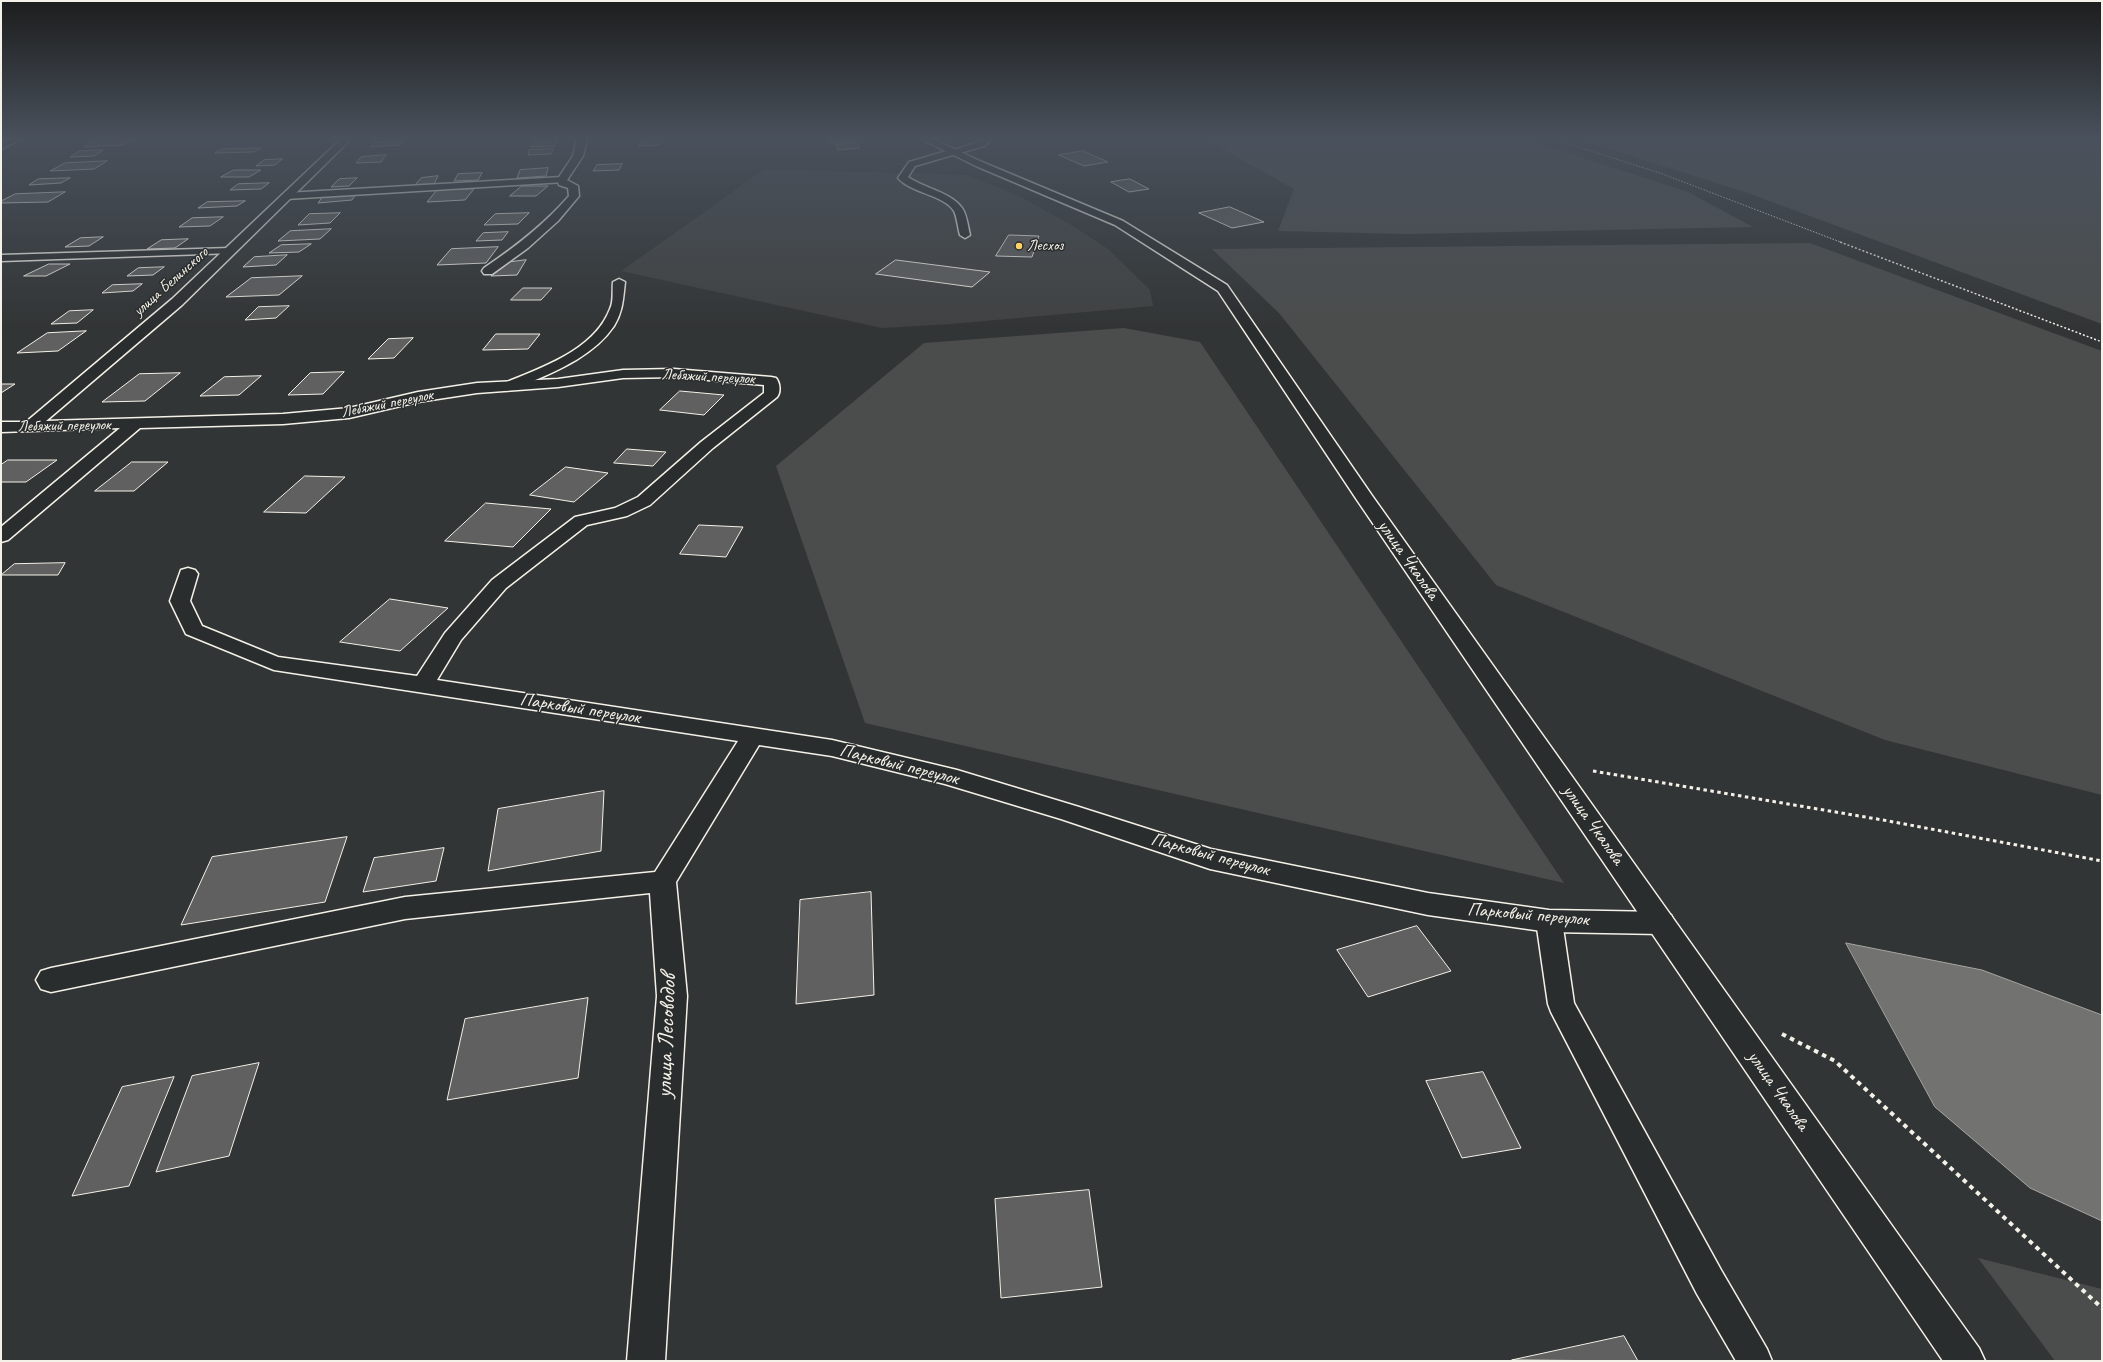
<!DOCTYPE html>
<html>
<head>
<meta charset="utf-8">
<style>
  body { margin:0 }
  #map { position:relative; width:2103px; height:1362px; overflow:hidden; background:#323535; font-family:Caveat,sans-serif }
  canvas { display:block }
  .frame { position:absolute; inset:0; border:2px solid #f4f1e8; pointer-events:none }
</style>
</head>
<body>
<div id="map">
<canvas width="2103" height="1362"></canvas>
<div class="frame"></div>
</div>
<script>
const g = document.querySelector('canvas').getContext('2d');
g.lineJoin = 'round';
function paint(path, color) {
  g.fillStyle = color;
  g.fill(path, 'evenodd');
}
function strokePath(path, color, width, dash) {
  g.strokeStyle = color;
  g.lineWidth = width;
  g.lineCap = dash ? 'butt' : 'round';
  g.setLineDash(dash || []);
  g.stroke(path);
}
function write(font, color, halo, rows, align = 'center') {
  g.font = font + ' Caveat,sans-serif';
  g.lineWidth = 3;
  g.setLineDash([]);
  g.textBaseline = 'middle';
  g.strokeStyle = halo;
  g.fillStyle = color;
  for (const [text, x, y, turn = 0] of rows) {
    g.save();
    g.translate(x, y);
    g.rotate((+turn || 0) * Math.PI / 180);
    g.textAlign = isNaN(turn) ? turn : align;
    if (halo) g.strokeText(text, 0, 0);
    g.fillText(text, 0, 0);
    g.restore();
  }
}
paint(new Path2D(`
  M764,169L967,175L1017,195L1073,226L1108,249L1150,290L1153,306L951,324L882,328L621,271L716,204Z`), '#404242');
paint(new Path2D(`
  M1205,139H1525L1688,192L1753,227L1408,234L1278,231L1294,189Z
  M1578,139H2102V324L1745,192Z
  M1810,243L2102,351V795L1885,740L1496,585L1279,313L1212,249Z
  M1124,328L1200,342L1564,883L865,723L776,466L924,343Z
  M1978,1258L2102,1289V1361H2055Z`), '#4b4d4c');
const water = new Path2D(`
  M1846,943L1982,970L2102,1015V1221L2030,1188L1935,1107Z`);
paint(water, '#727370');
strokePath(water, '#a6a5a0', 1);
const building = new Path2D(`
  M133,139L124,145L84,147L95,140Z
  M828,139H854L856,141L830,143Z
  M557,140L555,146L530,147L533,142Z
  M661,140L659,145L639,146L642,141Z
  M404,141L400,145L370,147L374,142Z
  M857,143L860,148L838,150L836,145Z
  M261,148L254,152L215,153L222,149Z
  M553,149L551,154L528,155L529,150Z
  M103,150L94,156L70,157L79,151Z
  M1083,151L1108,162L1084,166L1059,155Z
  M386,155L381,162L356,163L361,157Z
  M282,159L275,165L256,166L264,160Z
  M107,161L94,169L50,171L65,163Z
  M622,164L619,170L593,171L597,165Z
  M548,168L546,176L517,178L520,170Z
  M234,170H261L249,177H221Z
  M482,173L478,180L454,181L458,174Z
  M438,176L434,184L415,185L421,178Z
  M70,178L61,183L29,185L38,179Z
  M357,178L349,186L331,187L339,179Z
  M1130,179L1149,189L1129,192L1111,182Z
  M269,183L261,189L230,190L238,184Z
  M522,186H548L536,196H510Z
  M474,189L465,200L427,202L437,190Z
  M65,192L48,202L1,203V201L15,194Z
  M356,194L352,200L318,203L323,196Z
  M245,201L237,206L198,208L207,202Z
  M1230,207L1264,222L1232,228L1199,213Z
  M340,213L330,223L298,225L309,214Z
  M529,213L518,224L484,225L495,214Z
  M223,217L210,226L179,227L192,218Z
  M331,229L320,239L278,241L290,231Z
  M508,232L502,240L476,241L483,233Z
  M1009,235L1039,236L1032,257L996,256Z
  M103,237L89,246L65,247L80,238Z
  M188,239L175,248L147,249L161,240Z
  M311,244L299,252L269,253L281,245Z
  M498,247L486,263L437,265L451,249Z
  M287,255L276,265L243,267L254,257Z
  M526,260L517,275L491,276L510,262Z
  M896,260L990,272L972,287L876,274Z
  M49,264H70L46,276H24Z
  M164,267L153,275L127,276L138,268Z
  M302,276L279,295L226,297L251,278Z
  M142,284L133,291L102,293L112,285Z
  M523,288H552L541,300H511Z
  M289,306L276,318L245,320L258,307Z
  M93,310L77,323L51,324L69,311Z
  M86,331L58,351L17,353L47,333Z
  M496,334H540L528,349L483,350Z
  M413,338L394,358L368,359L388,339Z
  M344,372L323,394L288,395L310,373Z
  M180,373L145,401L102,402L139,374Z
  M261,376L239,395L200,396L224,377Z
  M1,384H15L1,393Z
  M680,391L724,395L704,415L660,410Z
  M627,449L666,452L653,466L614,463Z
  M8,460H57L26,482H1V465Z
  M132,462H168L134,491H95Z
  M566,467L608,473L574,502L530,495Z
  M305,476L345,477L306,513L264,512Z
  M486,503L551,509L513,547L445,541Z
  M699,525L743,527L726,557L680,554Z
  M65,563L58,575H1L14,564Z
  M390,599L448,608L400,651L340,642Z
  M604,791L601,851L488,871L498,809Z
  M347,837L325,902L181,925L212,857Z
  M444,848L436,881L363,892L374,858Z
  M871,892L874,995L796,1004L800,900Z
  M1417,926L1451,971L1368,997L1337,950Z
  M588,998L578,1078L447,1100L465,1019Z
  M259,1063L229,1156L156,1172L192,1076Z
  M1483,1072L1521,1148L1462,1158L1426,1081Z
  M174,1077L129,1186L72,1196L122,1087Z
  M1089,1190L1102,1287L1001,1298L995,1199Z
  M1624,1336L1638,1361L1512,1360Z`);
paint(building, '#5f605f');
strokePath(building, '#f4f1e8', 1);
const service = new Path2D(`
  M953,149L957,152L956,154L915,166L908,177C923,188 951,192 962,208C967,215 968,227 970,235L965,238L960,235C958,228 957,217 954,211C944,195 911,193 898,178L909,162Z
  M562,177L565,178V182L286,199L281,196L286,193Z
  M230,248L235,251L234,253L1,261V255Z
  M619,279L625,282C623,299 623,311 614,326C595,354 561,369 531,382C522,386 512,392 502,390L500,387L502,384C540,368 594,351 610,309C614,301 612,291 613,282Z
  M1549,911L1558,914L1562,921L1574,1003L1721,1270L1767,1349L1772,1361H1736L1697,1294L1551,1012L1548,1004L1536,921L1540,914Z`);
const minor = new Path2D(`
  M341,139H351L182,305L46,421L283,414L349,408L418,392L477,383L558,379L623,370L674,369L771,377L776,378C780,383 781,392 777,397L713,448L650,505L627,516L587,525L506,588L461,640L437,680L832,740L957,770L1079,807L1211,849L1428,893L1549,910L1661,912L1671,915L1675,923L1671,931L1661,934L1549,932L1428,915L1210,869L1061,819L945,784L832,756L759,745L676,882L687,996L665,1361H627L657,996L650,893L405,919L51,992L41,989L36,980L41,971L51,968L405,897L655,872L738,741L274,670L186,634L170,601L181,570L188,568L195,570L198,574L190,601L202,626L278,657L417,676L445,633L492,580L575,517L615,508L638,497L701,442L764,393V385L674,377L623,378L558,387L477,393L418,402L349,418L283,424L140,428L8,540L1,542V527L120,428L1,432V422H26L172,299Z
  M577,139H587L583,156L567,180L578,186L579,196L558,221L528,248L492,274H484L482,271L484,268C515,247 544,225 569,196L568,188L559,185L557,180L573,156Z
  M982,139H992L984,146L953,155L948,152L978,142Z`);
const tertiary = new Path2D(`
  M9,139H21L1,149V143Z`);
const primary = new Path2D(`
  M921,139H933L982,162L1123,221L1227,285L1373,497L1979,1348L1985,1361H1943L1357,500L1218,291L1115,225L976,166Z`);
strokePath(service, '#f4f1e8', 3);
strokePath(minor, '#f4f1e8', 3);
strokePath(tertiary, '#f4f1e8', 3);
strokePath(primary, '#f4f1e8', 3);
strokePath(new Path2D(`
  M1553,139L1660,173L1843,243`), '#f4f1e8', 1, [1.5, 1.5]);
strokePath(new Path2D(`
  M1840,242L2102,342`), '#f4f1e8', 1.5, [2, 2]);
strokePath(new Path2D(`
  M1593,771L1883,820L2102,861`), '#f4f1e8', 3, [3.5, 3.5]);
strokePath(new Path2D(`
  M1782,1034L1835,1061L2102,1308`), '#f4f1e8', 4, [4.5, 4.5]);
paint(service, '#2a2d2e');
paint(minor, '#2a2d2e');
paint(tertiary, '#2a2d2e');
paint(primary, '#2a2d2e');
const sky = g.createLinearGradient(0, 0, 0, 330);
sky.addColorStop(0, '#1c1d1d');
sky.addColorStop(0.42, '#49515c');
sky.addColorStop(1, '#49515c00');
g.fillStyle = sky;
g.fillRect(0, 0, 2103, 330);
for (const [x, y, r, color] of [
  [1019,246,4,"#ffd166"]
]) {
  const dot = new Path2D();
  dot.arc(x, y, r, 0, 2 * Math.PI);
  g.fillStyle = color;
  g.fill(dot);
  strokePath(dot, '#2a2d2e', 1.5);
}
write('16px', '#f4f1e8', '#2a2d2e', [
  ["Лесхоз",1027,246]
], 'left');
write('16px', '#f4f1e8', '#2a2d2e', [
  ["улица Белинского",171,282,-42],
  ["Лебяжий переулок",708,377,3],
  ["Лебяжий переулок",387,404,-11],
  ["Лебяжий переулок",64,426,-1]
]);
write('19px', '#f4f1e8', '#2a2d2e', [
  ["улица Чкалова",1408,560,55],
  ["Парковый переулок",580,709,9],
  ["Парковый переулок",899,765,14],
  ["улица Чкалова",1593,825,55],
  ["Парковый переулок",1210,855,15],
  ["Парковый переулок",1528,915,5],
  ["улица Чкалова",1778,1091,55]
]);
write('23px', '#f4f1e8', '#2a2d2e', [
  ["улица Лесоводов",667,1036,-88]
]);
</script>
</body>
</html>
